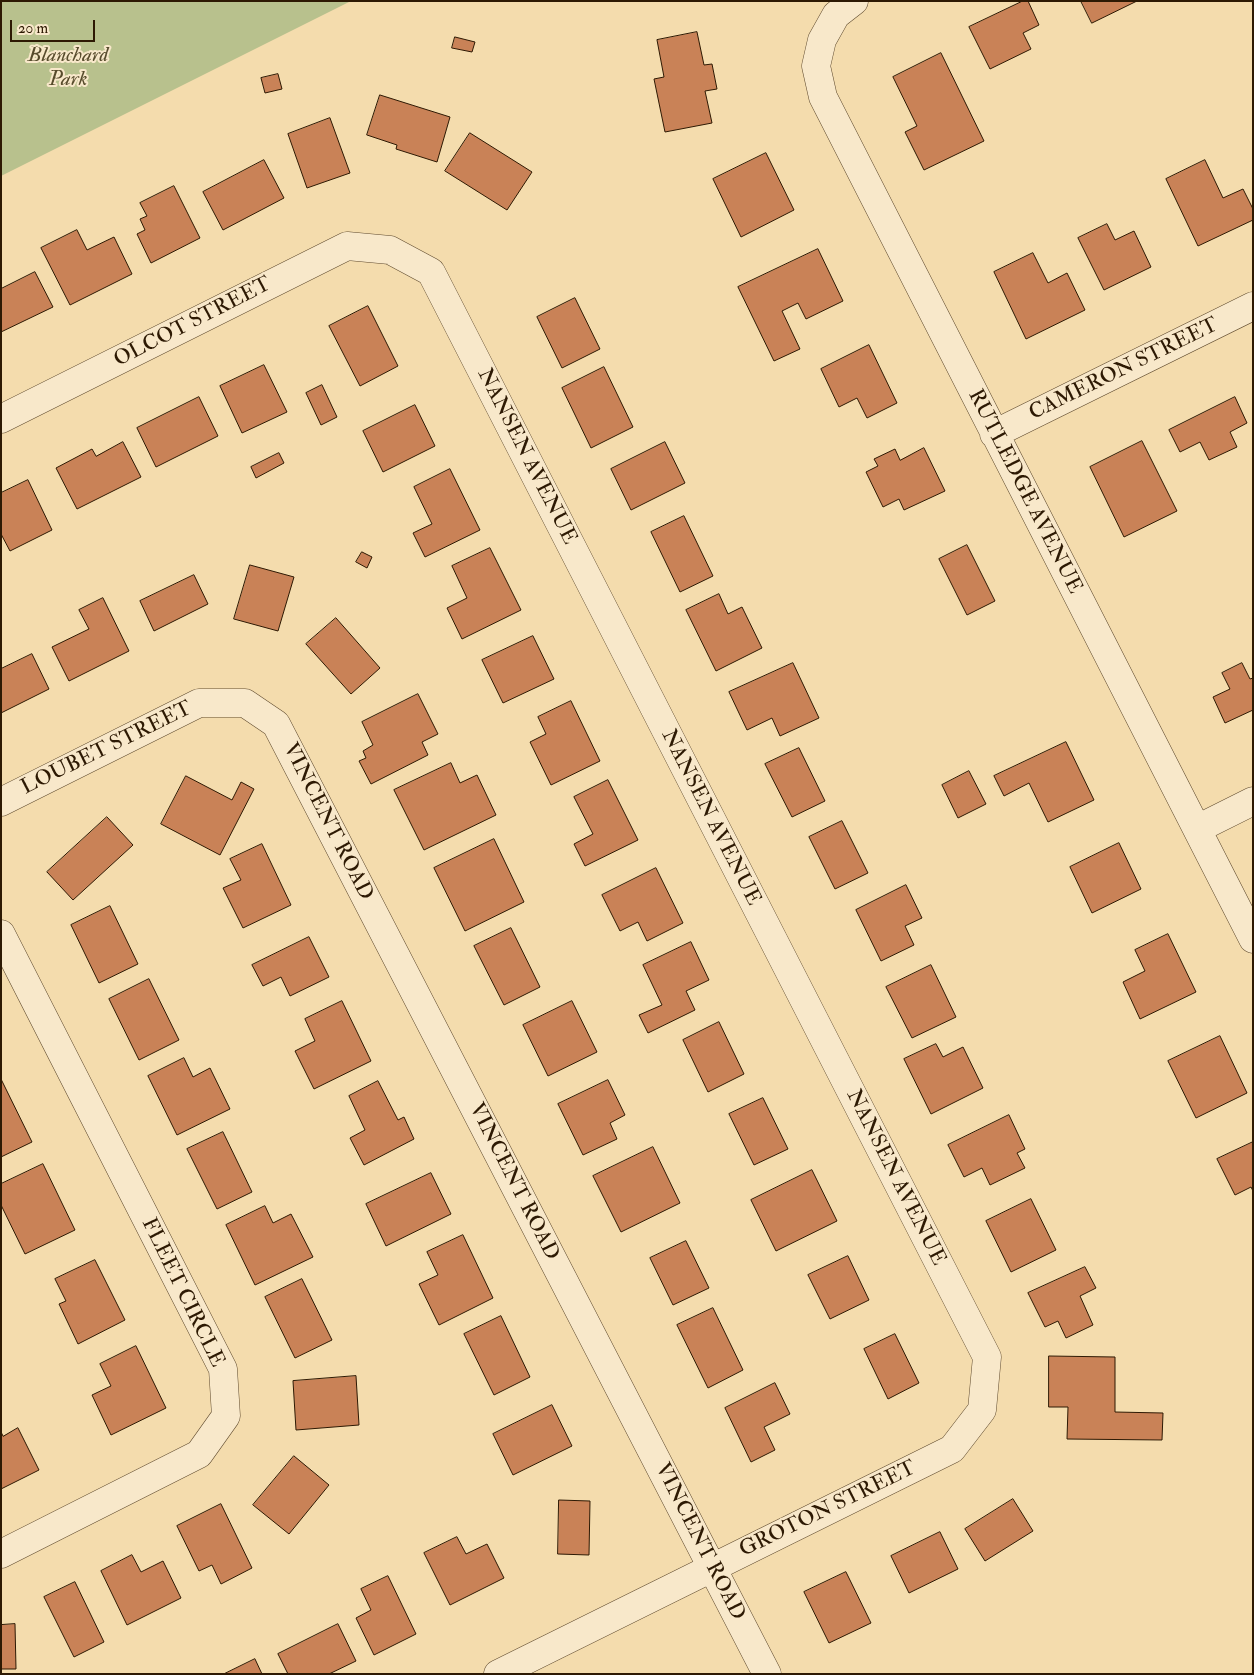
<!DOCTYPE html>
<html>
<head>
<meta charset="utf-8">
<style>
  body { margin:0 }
  #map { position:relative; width:1254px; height:1675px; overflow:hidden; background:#f4dcad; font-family:"IM FELL Double Pica",serif }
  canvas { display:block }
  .frame { position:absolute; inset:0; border:2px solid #2d1903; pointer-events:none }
  .scale { position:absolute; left:10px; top:20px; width:85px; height:22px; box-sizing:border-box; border:2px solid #2d1903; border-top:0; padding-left:6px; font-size:15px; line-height:18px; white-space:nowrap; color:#2d1903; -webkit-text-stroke:4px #f8e8ca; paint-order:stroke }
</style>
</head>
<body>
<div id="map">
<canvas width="1254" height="1675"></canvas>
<div class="frame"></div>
<div class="scale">20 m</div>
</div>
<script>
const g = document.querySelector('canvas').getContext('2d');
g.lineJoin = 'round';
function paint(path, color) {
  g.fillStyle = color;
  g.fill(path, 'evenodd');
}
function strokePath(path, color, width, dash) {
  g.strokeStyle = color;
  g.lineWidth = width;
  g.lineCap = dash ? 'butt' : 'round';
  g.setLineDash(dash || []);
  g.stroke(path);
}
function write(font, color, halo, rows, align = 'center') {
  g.font = font + ' "IM FELL Double Pica",serif';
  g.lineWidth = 4;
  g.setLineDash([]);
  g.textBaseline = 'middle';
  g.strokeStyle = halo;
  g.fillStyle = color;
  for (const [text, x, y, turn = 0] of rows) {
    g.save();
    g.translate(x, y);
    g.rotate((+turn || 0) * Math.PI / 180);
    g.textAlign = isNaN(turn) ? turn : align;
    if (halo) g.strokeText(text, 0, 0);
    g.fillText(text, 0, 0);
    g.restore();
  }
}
paint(new Path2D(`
  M1,1H351L1,176Z`), '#b8c18d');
const building = new Path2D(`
  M1023,1H1028L1039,25L1023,33L1031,49L990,69L969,27Z
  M1081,1H1137L1092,23Z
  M697,32L704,65L712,64L717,89L705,91L712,123L665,132L654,79L664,77L657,40Z
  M455,37L475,42L472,52L452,48Z
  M941,53L984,141L924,170L905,132L917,126L893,77Z
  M278,74L282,89L265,93L261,78Z
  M380,95L450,117L437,162L396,149L397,145L367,135Z
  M330,118L350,173L307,188L288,134Z
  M470,133L532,172L507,210L445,171Z
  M766,153L794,210L741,237L713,179Z
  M264,160L284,198L223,230L203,192Z
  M1205,160L1223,198L1243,189L1253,209V220L1198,246L1166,179Z
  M174,186L200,238L151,263L137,234L145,230L140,219L147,216L140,203Z
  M1107,224L1115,240L1134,231L1151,267L1104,290L1078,238Z
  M77,230L87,250L114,237L132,274L70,305L41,248Z
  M818,249L843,301L806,319L798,303L782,311L800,349L774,361L738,287Z
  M1033,253L1048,283L1067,273L1085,310L1026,339L994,272Z
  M35,272L53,307L1,332V289Z
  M575,298L600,349L562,368L537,317Z
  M368,306L398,366L360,386L329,326Z
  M869,345L897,403L867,418L857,398L839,407L821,369Z
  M264,365L287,412L242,433L220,386Z
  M604,367L633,427L591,448L562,388Z
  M322,385L337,417L321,425L306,393Z
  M199,397L218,436L156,467L137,428Z
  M1235,397L1247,423L1230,432L1237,447L1209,460L1200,442L1180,452L1169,430Z
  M415,405L435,446L383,472L363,431Z
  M1142,441L1177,511L1124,537L1090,467Z
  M123,442L141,477L77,509L56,468L92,449L96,456Z
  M665,442L685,483L631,510L611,469Z
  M924,448L945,491L904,510L899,499L883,507L866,472L878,466L874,459L895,449L900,460Z
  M279,453L284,463L256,478L251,467Z
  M450,469L480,530L425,557L413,533L432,524L414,487Z
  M28,480L52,530L10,551L1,534V493Z
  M684,516L713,576L680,592L651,532Z
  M967,545L995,601L967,615L939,559Z
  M490,548L521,610L462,639L447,608L467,598L452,566Z
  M362,552L372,557L367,568L356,562Z
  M250,565L294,577L278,631L234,619Z
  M194,575L208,604L154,631L140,601Z
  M719,594L728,614L742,607L762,648L716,671L686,610Z
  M103,598L129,651L69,681L52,647L89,629L79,610Z
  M336,618L380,668L351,694L306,644Z
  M533,636L554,679L503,703L482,660Z
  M32,654L49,689L1,713V669Z
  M793,663L819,718L780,736L772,718L747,730L729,692Z
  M1242,663L1250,679L1253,678V710L1225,723L1213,697L1230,689L1222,673Z
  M418,694L438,734L422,742L428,755L371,784L359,761L366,758L363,751L373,745L362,722Z
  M571,701L600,761L551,785L530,742L546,734L538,717Z
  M1066,742L1094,800L1048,822L1029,783L1004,796L994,776Z
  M799,748L825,801L792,817L765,764Z
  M451,763L460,783L477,775L496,815L424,850L394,790Z
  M969,771L986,804L958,818L942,785Z
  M186,776L232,800L241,782L254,789L220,855L161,824Z
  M608,780L638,840L585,866L574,844L593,834L574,797Z
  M107,817L133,845L73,900L47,872Z
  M842,821L868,873L835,889L809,837Z
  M494,839L524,902L465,931L434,868Z
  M1119,843L1141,889L1092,913L1070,867Z
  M262,844L291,905L243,928L223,888L241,880L230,859Z
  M656,868L683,923L647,941L638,922L620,931L602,895Z
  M906,885L922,918L905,926L914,945L881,961L856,910Z
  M110,906L138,964L99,983L71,925Z
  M511,928L540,987L504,1005L474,946Z
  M1168,934L1196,992L1140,1019L1123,982L1145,971L1135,950Z
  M309,937L329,977L290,996L281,977L263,986L252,965Z
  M691,942L709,980L686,991L695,1010L648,1033L639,1015L662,1005L643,965Z
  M931,965L956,1017L912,1038L886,987Z
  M149,979L179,1040L139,1060L109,999Z
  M342,1001L371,1061L314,1089L295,1051L315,1041L305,1019Z
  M572,1001L597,1052L548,1076L523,1025Z
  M719,1022L744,1074L708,1092L683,1040Z
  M1220,1036L1247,1093L1196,1118L1168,1061Z
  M936,1044L943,1057L963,1047L983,1088L931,1114L904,1059Z
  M184,1058L193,1077L210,1068L230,1109L177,1135L148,1076Z
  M1,1079L32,1142L1,1157Z
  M608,1080L625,1115L610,1123L617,1139L583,1155L558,1104Z
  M378,1081L398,1120L404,1117L414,1139L364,1165L350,1138L365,1130L349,1096Z
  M763,1098L788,1149L754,1165L729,1114Z
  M1009,1115L1025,1149L1017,1153L1025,1168L990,1185L982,1168L964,1177L948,1145Z
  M223,1132L252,1192L217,1209L187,1149Z
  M1253,1142V1191L1251,1187L1235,1195L1217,1159Z
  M653,1147L680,1203L621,1232L593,1176Z
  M43,1164L75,1230L25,1254L1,1205V1184Z
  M812,1170L837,1221L776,1251L751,1200Z
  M431,1173L451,1214L386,1246L366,1204Z
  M1031,1199L1056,1250L1011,1272L986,1221Z
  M265,1206L273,1223L291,1214L313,1257L255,1285L226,1225Z
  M463,1235L493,1298L439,1325L419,1284L438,1275L427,1252Z
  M686,1241L709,1288L673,1305L650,1258Z
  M848,1256L869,1300L830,1319L808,1275Z
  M95,1260L125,1320L78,1344L59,1304L66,1301L55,1279Z
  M1085,1267L1096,1288L1080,1296L1093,1325L1066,1338L1058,1321L1045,1327L1028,1293Z
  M302,1279L332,1340L295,1358L265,1297Z
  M713,1308L743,1370L708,1388L677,1325Z
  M501,1316L530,1377L494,1395L464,1334Z
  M895,1334L919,1383L888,1399L864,1349Z
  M136,1346L166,1408L111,1435L92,1395L111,1386L100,1364Z
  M1049,1356L1115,1357V1412L1163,1413L1162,1440L1067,1439L1068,1407H1049Z
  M356,1376L359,1425L296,1430L293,1381Z
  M775,1383L790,1414L764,1427L775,1450L751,1462L725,1408Z
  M552,1405L572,1446L513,1475L493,1434Z
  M18,1428L39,1470L1,1489V1432L3,1436Z
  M294,1456L329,1485L289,1534L253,1505Z
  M1013,1499L1033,1531L985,1561L965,1529Z
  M559,1500L590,1501L589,1555L558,1554Z
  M221,1504L252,1568L221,1584L212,1565L199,1571L177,1526Z
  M940,1532L958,1569L909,1593L891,1556Z
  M457,1537L466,1554L487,1544L504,1578L450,1605L424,1553Z
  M132,1555L141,1572L163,1561L181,1598L127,1625L101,1571Z
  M846,1572L871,1623L829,1643L804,1592Z
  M388,1576L416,1634L374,1655L356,1618L371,1610L361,1589Z
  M75,1582L104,1642L74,1657L44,1597Z
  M15,1624L16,1669H1V1625Z
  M338,1624L356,1661L329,1674H288L278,1654Z
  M255,1659L262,1674H224Z`);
paint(building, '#c98257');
strokePath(building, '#2d1903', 1);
const street = new Path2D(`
  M854,1L836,15L822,40L816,66L823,97L1253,939
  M1,419L347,246L390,250L431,272L987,1357L982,1410L952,1449L498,1674
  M994,434L1253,306
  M1,802L199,703H245L276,724L767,1674
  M1197,829L1253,801
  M1,934L223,1369L226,1416L199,1454L1,1554`);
strokePath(street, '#5f4a2e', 29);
strokePath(street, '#f8e8ca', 28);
write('italic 21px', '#574b2c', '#f8e8ca', [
  ["Blanchard",68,56],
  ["Park",68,80]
]);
write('21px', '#2d1903', '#f8e8ca', [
  ["OLCOT STREET",193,323,-27],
  ["CAMERON STREET",1124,370,-26],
  ["NANSEN AVENUE",526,457,63],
  ["RUTLEDGE AVENUE",1024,492,63],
  ["LOUBET STREET",107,749,-26],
  ["NANSEN AVENUE",710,818,63],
  ["VINCENT ROAD",327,822,63],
  ["NANSEN AVENUE",895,1178,63],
  ["VINCENT ROAD",513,1182,63],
  ["FLEET CIRCLE",182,1293,64],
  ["GROTON STREET",828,1510,-26],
  ["VINCENT ROAD",699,1542,63]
]);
</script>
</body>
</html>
